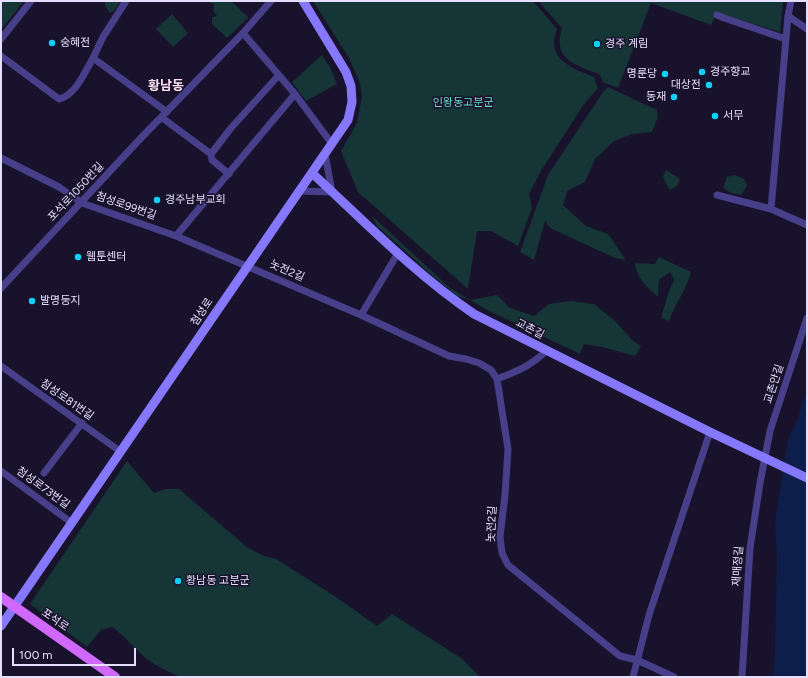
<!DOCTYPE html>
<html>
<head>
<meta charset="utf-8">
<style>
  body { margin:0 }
  #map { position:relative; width:808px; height:678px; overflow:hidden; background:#19122c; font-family:Figtree,sans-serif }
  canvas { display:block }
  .frame { position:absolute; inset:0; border:2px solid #e5dffe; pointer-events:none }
  .scale { position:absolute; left:12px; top:648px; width:124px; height:18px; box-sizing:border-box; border:2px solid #e5dffe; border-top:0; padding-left:5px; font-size:12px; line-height:14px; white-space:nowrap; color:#e5dffe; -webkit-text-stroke:3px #19122c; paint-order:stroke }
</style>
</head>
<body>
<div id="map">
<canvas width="808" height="678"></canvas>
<div class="frame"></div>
<div class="scale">100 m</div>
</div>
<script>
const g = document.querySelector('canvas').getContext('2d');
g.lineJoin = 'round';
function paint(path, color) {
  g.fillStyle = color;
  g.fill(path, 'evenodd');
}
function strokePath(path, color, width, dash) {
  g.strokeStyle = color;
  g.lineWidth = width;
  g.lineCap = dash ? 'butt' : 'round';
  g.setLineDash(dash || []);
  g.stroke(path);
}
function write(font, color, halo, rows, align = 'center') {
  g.font = font + ' Figtree,"Noto Sans KR",sans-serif';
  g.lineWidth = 3;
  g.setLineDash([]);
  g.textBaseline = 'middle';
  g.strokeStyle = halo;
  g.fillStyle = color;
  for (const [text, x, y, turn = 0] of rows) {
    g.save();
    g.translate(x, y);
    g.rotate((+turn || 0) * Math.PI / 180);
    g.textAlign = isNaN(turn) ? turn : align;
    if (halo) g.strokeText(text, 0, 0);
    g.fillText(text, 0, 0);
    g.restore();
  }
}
paint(new Path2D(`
  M1,1H24L1,30Z
  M105,1H121L113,12L110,13L105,6Z
  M205,1H231L247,16L248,18L227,38L212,24V17L217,16L213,11L214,4Z
  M313,1H533L557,29C545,59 572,68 594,77L598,88L584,104L541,171L529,194L532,208L518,246L491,231H477L468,289L358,192L341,151L357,123L362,97L360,83L349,58Z
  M538,1H783L780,32L717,13L711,25L651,3L618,88L603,82L599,74C575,65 552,59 562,28Z
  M172,14L188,33L173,47L156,29Z
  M322,55L331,69L337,84L306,101L292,82Z
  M608,87L657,110L658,117L652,132L632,134L614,141L595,159L585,182L567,191L563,205L586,226L608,234L626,260L615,258L550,228L545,221L534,260L520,252L548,175L603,92Z
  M666,170L680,179L677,186L670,190L665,182L663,176Z
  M735,175L744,179L747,186L741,195L731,193L723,188L727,177Z
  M371,215L450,288L470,300L497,295L510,308L534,316L549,304L571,301L594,304L615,321L633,341L641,346L635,356L602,347L584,344L580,354L487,310L470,300L457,296L426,270L377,226Z
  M659,257L691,272C687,289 675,304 669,321L661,318L669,291L674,280L670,272L659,280L658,297C647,288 636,277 635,263L655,264Z
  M127,461L154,493L166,489H179L248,548L264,556L276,559L336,597L377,626L392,614L461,658L480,677H181C167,671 153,665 142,655C132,646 124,635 112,627L101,630L87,647L30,604Z`), '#153536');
paint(new Path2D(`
  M807,394V677H774L777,562L775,522L788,439L798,419L803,400Z`), '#0d1e4b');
strokePath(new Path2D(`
  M126,1L103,37L93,58L167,112
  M717,15L724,18L786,39
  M788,16L807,29
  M243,33L295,94L332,144
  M1,39L31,1
  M1,56L59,99C75,96 85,72 93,58
  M161,117L211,154L212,160L229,174
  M211,154L231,128L279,75
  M1,158L59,187L82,203L176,236L361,315L449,356L466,359L479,363L491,370L497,379
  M300,191L332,192L325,154
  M717,195L771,209L807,225
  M771,209L788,16L791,1
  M176,236L295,94
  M1,288L140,139L243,33L271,1
  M361,315L398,253
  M546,351C532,365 516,372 497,379L508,449L505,495L500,537L502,553L508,565L620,656L637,660L674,677
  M1,366L121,452
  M1,471L72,523
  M44,473L82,423
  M633,677L649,615L710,432
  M742,677L750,548L760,483L770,431L807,318`), '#483f8a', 7);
strokePath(new Path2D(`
  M312,173C365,222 415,274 474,314L710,432L807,478
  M1,626L348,120L352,102L351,86L346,72L303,1`), '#8678fc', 9);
strokePath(new Path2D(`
  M1,597L115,677`), '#d068fc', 10);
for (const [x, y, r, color] of [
  [52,43,4,"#0fd0fa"],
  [597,44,4,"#0fd0fa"],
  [702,72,4,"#0fd0fa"],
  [665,74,4,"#0fd0fa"],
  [709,85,4,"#0fd0fa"],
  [674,97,4,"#0fd0fa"],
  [715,116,4,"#0fd0fa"],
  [157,200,4,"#0fd0fa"],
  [78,257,4,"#0fd0fa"],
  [32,301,4,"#0fd0fa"],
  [178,581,4,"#0fd0fa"]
]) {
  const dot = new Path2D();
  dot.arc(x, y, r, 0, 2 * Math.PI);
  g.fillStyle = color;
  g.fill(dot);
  strokePath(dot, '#19122c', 1.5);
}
write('11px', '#e5dffe', '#19122c', [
  ["숭혜전",60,43],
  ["경주 계림",605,44],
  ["경주향교",710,72],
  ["명룬당",657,74,"right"],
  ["대상전",701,85,"right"],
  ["동재",666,97,"right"],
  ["서무",723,116],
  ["경주남부교회",165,200],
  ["웹툰센터",86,257],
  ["발명둥지",40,301],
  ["황남동 고분군",186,581]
], 'left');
write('11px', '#6adfcb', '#19122c', [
  ["인왕동고분군",463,103]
]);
write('11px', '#e5dffe', '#19122c', [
  ["포석로1050번길",76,192,-47],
  ["첨성로99번길",126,206,19],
  ["놋전2길",287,271,24],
  ["첨성로",202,312,-56],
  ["교촌길",530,329,27],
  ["교촌안길",774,384,-72],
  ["첨성로81번길",67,400,35],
  ["첨성로73번길",43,488,36],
  ["놋전2길",492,524,-87],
  ["재매정길",738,566,-86],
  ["포석로",55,620,35]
]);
write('bold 13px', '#fee1f1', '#19122c', [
  ["황남동",166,86]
]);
</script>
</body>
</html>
